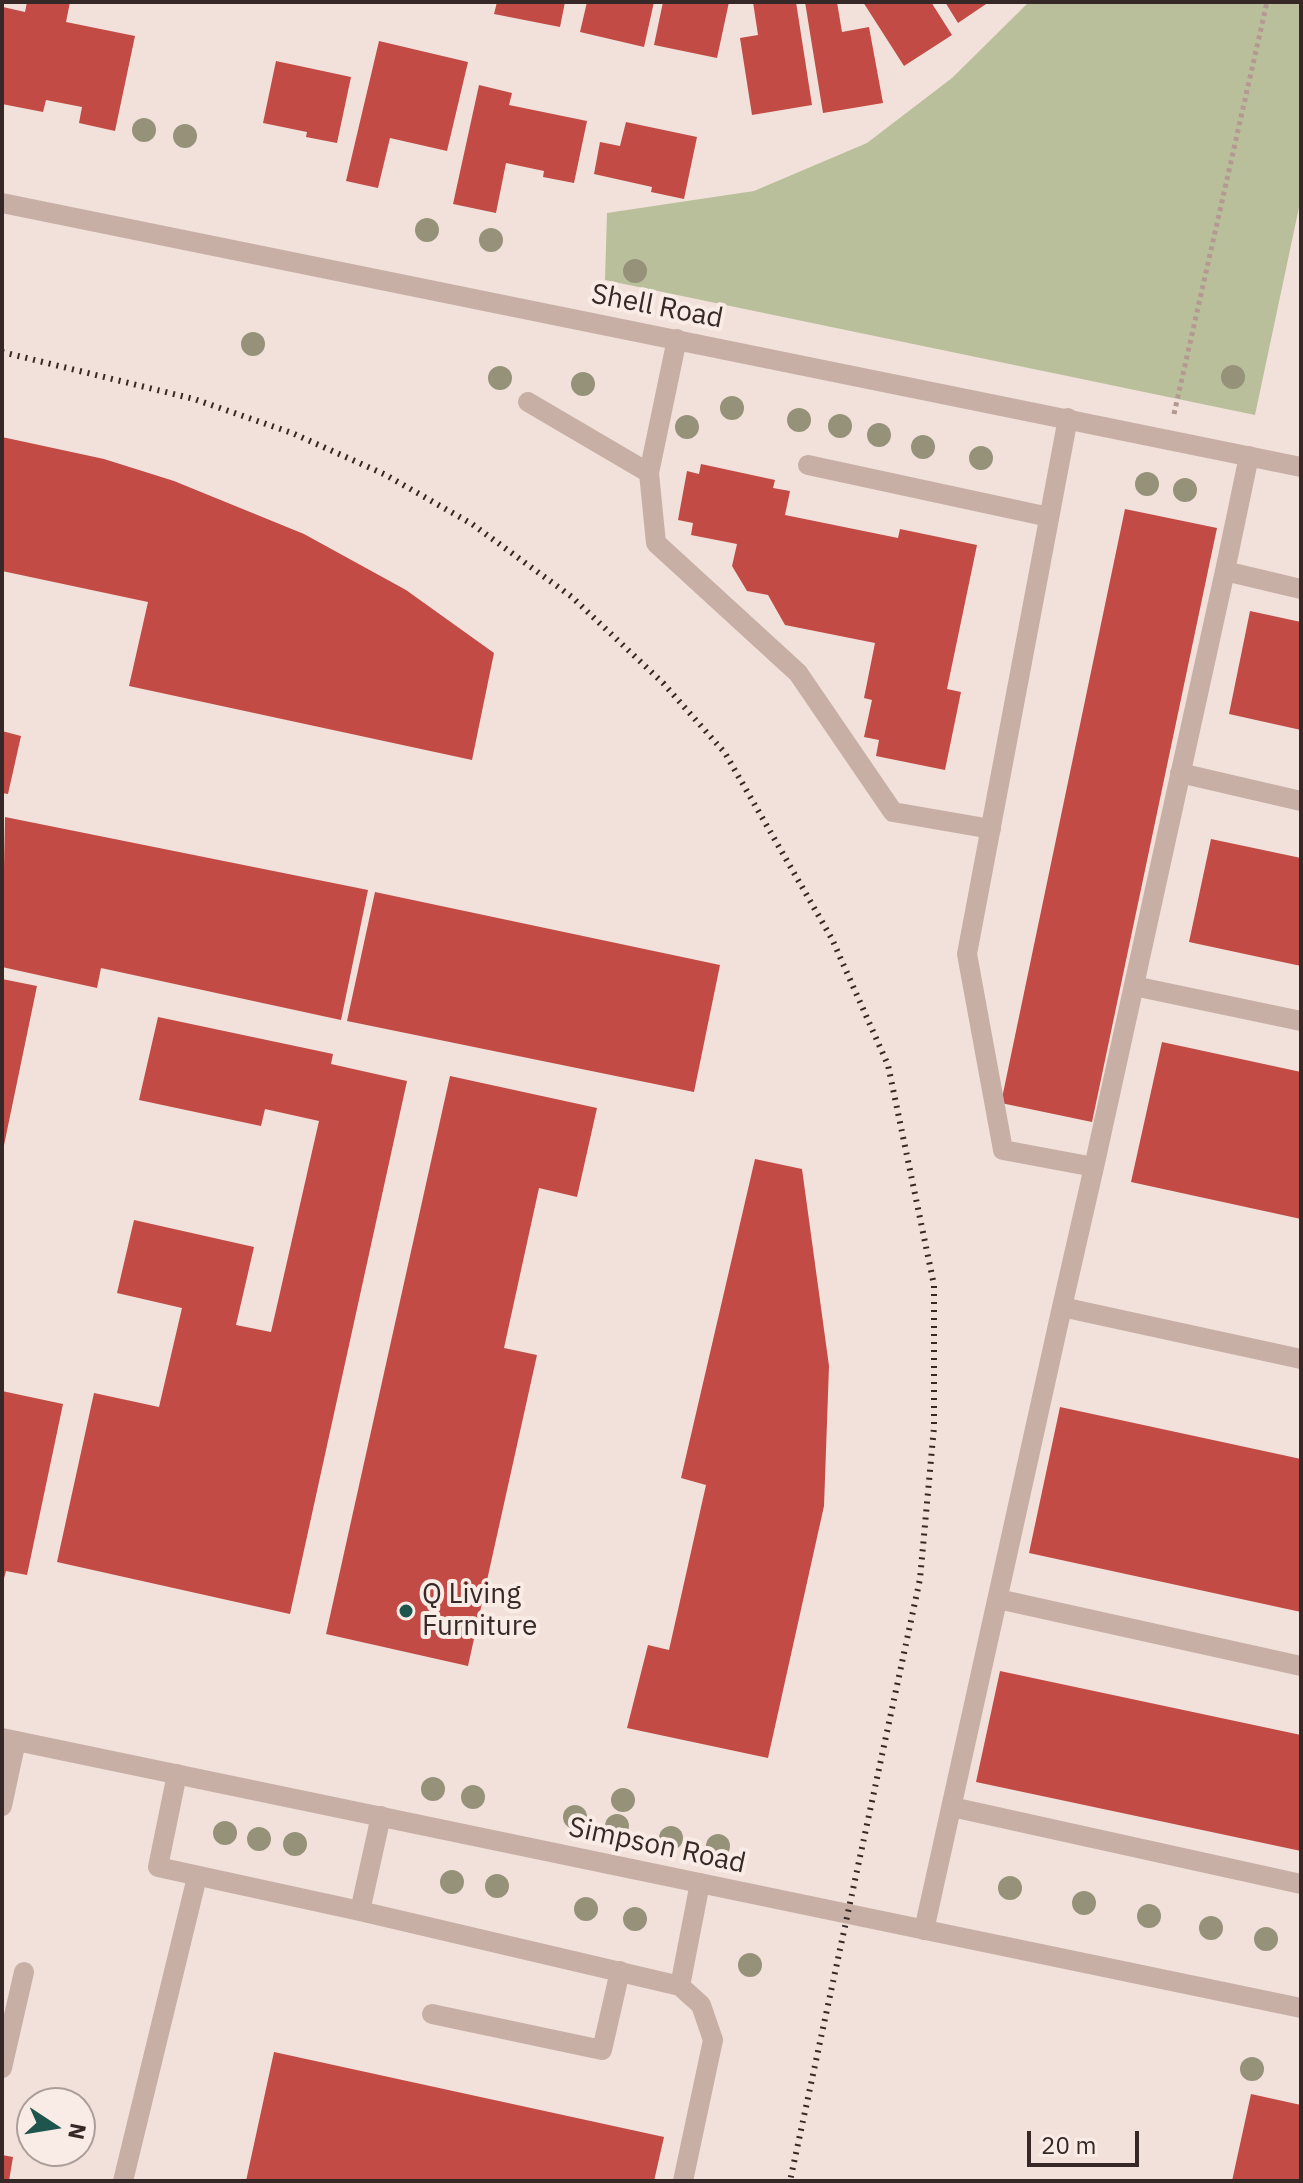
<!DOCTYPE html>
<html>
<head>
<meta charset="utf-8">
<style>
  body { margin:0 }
  #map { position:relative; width:1303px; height:2183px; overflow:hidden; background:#f1e1da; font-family:"IBM Plex Sans",sans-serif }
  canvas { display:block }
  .frame { position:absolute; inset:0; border:4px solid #352827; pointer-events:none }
  .north { position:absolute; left:16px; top:2087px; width:80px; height:80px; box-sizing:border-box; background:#f9ece6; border:2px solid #ab9e9a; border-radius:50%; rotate:102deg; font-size:22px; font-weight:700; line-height:32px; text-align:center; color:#352827 }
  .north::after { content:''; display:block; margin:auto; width:28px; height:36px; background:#1e554d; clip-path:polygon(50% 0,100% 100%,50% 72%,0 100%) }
  .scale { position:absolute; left:1027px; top:2131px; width:112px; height:36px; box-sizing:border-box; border:4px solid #352827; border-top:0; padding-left:10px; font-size:24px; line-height:28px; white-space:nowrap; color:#352827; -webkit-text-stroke:6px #f9ece6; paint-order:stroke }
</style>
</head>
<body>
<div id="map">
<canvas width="1303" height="2183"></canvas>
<div class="frame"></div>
<div class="north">N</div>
<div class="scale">20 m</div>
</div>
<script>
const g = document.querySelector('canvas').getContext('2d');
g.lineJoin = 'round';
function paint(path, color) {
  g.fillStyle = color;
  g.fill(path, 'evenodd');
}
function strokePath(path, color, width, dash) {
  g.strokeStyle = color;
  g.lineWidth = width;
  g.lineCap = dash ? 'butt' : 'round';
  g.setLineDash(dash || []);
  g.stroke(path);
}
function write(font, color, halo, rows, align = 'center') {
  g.font = font + ' "IBM Plex Sans",sans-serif';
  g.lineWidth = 8;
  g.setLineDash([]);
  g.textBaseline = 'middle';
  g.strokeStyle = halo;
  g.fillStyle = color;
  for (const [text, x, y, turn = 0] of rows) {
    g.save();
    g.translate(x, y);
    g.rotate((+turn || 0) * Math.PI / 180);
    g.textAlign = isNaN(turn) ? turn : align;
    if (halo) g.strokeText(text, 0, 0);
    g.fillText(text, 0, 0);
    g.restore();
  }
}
paint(new Path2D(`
  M1029,2H1301V198L1255,415L605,280L607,213L754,191L867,143L952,78Z`), '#babf9b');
paint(new Path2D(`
  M27,2H70L66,22L135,36L115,131L79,123L82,107L46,100L43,112L2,104L3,7L25,12Z
  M497,2H565L560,27L494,14Z
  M587,2H654L644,47L580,32Z
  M663,2H729L717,58L654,45Z
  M753,2H796L812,105L752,115L740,38L758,35Z
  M805,2H837L842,32L869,27L883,103L823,113Z
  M863,2H931L952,35L904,66Z
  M945,2H989L958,23Z
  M379,41L468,62L447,151L390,138L378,188L346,181Z
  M276,61L351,77L337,143L306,137L307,132L263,123Z
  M479,85L512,93L509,105L587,121L574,183L543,177L544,171L506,163L496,213L453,204Z
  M626,122L697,137L684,199L651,192L652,187L594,174L600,142L620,146Z
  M2,437L104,459L174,481L304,534L406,590L494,653L472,760L129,686L148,602L2,571Z
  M701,464L775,480L773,488L790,491L785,515L898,538L900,529L977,545L947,689L961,692L945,770L876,756L879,740L864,737L872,700L864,698L875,643L785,625L768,595L747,591L732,566L737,544L691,535L693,523L678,520L687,471L699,474Z
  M1125,509L1217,528L1092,1122L1001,1103Z
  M1250,611L1301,622V730L1229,714Z
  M2,731L21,736L8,794L2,793Z
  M5,817L368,890L341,1020L101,968L97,988L2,967Z
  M1211,839L1301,858V966L1189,942Z
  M375,892L720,965L694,1092L347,1021Z
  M2,979L37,986L3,1150H2Z
  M158,1017L333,1054L331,1064L407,1081L290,1614L57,1562L94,1393L159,1407L182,1308L117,1293L134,1220L254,1247L236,1325L271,1332L319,1121L265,1109L261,1126L139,1100Z
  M1162,1042L1301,1072V1219L1131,1182Z
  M450,1076L597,1108L577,1197L539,1188L504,1348L537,1355L468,1666L326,1634Z
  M755,1159L802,1169L829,1366L824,1506L768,1758L627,1728L648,1645L669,1650L706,1485L681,1478Z
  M2,1391L63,1404L27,1575L6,1571L3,1582Z
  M1060,1407L1301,1459V1612L1029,1553Z
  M1000,1671L1301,1735V1851L976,1782Z
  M274,2052L664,2137L654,2181H246Z
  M1251,2094L1301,2105V2181H1232Z
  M2,2155L13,2157L9,2181H2Z`), '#c24b46');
strokePath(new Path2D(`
  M1174,414L1267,2`), '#b49991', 5, [4, 4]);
strokePath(new Path2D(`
  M528,402L649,473L677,339
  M1068,418L967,954L1003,1150L1094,1167L1225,571L1301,589
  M808,465L1049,517
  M649,473L656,543L798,673L893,812L991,829
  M1225,571L1249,456
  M1180,773L1301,801
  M1134,986L1301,1021
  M1062,1307L1094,1167
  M998,1599L1301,1666
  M177,1774L158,1867L360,1911
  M2,1806L16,1741
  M952,1807L1301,1884
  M381,1816L360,1911L680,1986
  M924,1930L1062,1307L1301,1359
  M432,2014L602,2050L620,1971
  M2,2068L24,1972
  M123,2181L197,1877
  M683,2181L713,2040L701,2005L680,1986L700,1883`), '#c8afa6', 20);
strokePath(new Path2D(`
  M2,1738L1301,2008`), '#c8afa6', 20);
strokePath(new Path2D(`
  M2,203L1301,467`), '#c8afa6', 20);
strokePath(new Path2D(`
  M2,352L194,399L292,433L384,474L472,524L572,597L664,684L725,753L832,939L888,1065L934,1285V1427L920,1579L790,2181`), '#352827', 6, [2, 6]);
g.fillStyle = '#96927a';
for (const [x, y] of [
  [144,130],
  [185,136],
  [427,230],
  [491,240],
  [635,271],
  [253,344],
  [1233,377],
  [500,378],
  [583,384],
  [732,408],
  [799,420],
  [840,426],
  [687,427],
  [879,435],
  [923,447],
  [981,458],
  [1147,484],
  [1185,490],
  [433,1789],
  [473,1797],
  [623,1800],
  [575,1817],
  [617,1826],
  [225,1833],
  [671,1838],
  [259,1839],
  [295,1844],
  [718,1846],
  [452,1882],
  [497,1886],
  [1010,1888],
  [1084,1903],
  [586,1909],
  [1149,1916],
  [635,1919],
  [1211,1928],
  [1266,1939],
  [750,1965],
  [1252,2069]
]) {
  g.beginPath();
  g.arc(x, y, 12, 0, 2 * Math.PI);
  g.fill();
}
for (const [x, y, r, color] of [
  [406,1611,8,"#1e554d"]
]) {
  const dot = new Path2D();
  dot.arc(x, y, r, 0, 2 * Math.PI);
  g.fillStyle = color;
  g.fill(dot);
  strokePath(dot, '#f9ece6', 3);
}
write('28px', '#352827', '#f9ece6', [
  ["Shell Road",657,307,11],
  ["Simpson Road",657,1846,12]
]);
write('28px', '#352827', '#f9ece6', [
  ["Q Living",422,1595],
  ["Furniture",422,1627]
], 'left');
</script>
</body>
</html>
